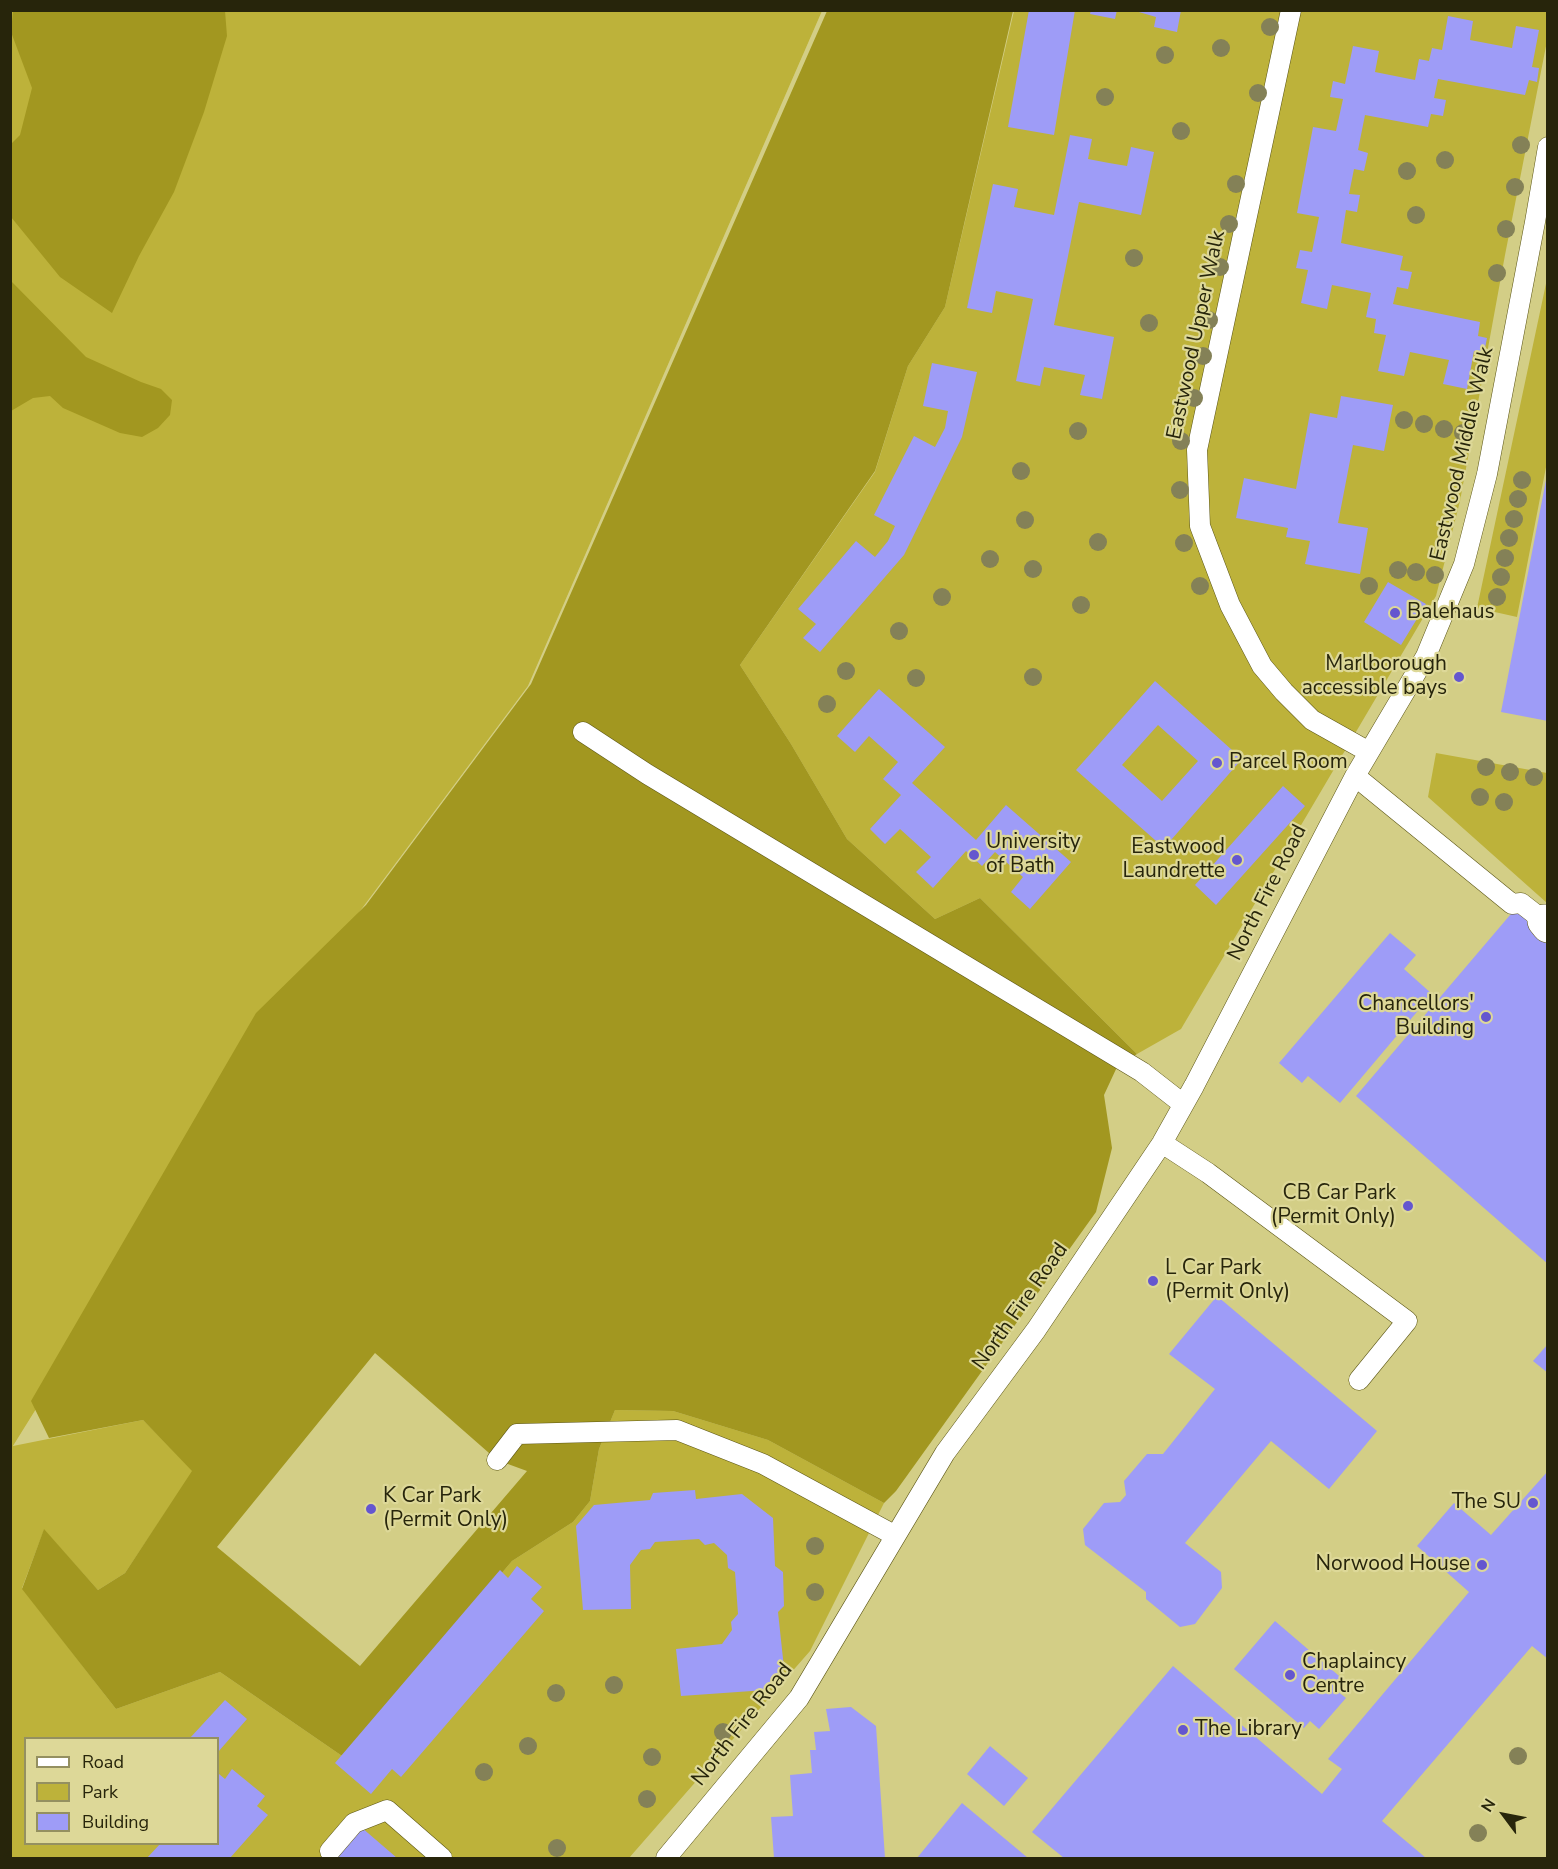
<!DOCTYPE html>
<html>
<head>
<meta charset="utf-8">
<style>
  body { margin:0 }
  #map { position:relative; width:1558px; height:1869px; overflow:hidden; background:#ddd898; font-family:"Nunito Sans",sans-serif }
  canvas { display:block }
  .frame { position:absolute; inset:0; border:12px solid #27250b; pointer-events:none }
  .legend { position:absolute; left:24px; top:1737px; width:195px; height:108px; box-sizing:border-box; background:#ddd898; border:2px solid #949060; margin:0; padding:8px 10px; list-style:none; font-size:18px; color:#27250b }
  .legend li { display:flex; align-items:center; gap:12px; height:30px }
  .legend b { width:30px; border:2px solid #949060 }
  .north { position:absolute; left:1474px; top:1785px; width:60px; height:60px; -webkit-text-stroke:4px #ddd898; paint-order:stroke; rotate:302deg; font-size:16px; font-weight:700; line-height:24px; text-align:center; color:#27250b }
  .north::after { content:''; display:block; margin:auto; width:21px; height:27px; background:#27250b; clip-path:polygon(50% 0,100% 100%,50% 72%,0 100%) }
</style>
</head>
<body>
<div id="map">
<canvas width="1558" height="1869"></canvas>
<div class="frame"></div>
<ul class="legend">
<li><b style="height:8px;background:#fff"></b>Road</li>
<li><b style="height:16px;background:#bdb23a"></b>Park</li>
<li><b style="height:16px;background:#9e9cf7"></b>Building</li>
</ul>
<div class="north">N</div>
</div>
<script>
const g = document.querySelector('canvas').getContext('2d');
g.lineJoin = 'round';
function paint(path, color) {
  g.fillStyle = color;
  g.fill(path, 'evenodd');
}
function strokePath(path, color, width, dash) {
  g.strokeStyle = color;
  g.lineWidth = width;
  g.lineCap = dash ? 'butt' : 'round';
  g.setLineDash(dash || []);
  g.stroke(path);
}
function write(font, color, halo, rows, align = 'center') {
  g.font = font + ' "Nunito Sans",sans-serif';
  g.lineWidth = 4.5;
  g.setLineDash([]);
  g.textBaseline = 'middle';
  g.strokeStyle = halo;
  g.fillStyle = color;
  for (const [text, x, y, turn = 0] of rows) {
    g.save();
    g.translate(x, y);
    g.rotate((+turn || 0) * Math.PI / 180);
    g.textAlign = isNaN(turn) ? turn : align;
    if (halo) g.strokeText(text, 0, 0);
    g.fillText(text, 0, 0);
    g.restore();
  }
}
paint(new Path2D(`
  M822,11H1547V1858H11L10,1451L275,1025L528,686ZM26,1738H218V1844H26Z`), '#d3ce86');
paint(new Path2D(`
  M11,11H822L528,686L275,1025L13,1446L143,1420L193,1471L125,1573L98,1590L44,1530L22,1588L116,1709L220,1672L345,1758L512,1561L573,1522L590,1501L599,1449L615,1410L673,1411L768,1440L884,1503L810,1651L629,1858H11ZM26,1738H218V1844H26Z
  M1014,11H1547V41L1505,255L1460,501L1436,596L1181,1029L1137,1054L980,898L935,919L847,839L791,744L740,665L875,472L908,366L945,307Z
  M1547,279V462L1517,617L1477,608Z
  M1436,753L1547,773V903L1428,797Z`), '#bdb23a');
paint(new Path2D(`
  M13,11H225L227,36L204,112L174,192L139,256L112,313L60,277L11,217V144L20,135L32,88L11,32Z
  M827,11H1013L945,307L908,366L875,471L740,665L791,744L847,839L935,919L980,898L1137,1054L1117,1067L1104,1095L1112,1148L1096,1212L896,1491L884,1503L768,1440L673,1411L615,1410L599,1449L590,1501L573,1522L512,1561L345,1758L220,1672L116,1709L22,1589L44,1529L98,1590L125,1573L192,1471L143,1420L49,1438L31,1401L256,1013L366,905L531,684ZM375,1353L497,1460L527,1471L360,1666L217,1547Z
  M11,281L86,357L141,382L161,389L172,400L170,415L158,428L142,437L120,433L63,408L50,396L33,398L11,411Z`), '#a29720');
paint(new Path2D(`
  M1029,10H1075L1054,135L1008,127Z
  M1091,10H1117L1115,19L1090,14Z
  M1132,10H1181L1177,32L1154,27L1156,17Z
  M1448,16L1473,21L1470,40L1512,48L1516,26L1539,30L1532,67L1539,68L1537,82L1529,80L1525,95L1438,79L1434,98L1446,100L1443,116L1431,114L1428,127L1365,115L1358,150L1368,153L1364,171L1354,169L1349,194L1360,195L1357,212L1346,210L1341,243L1403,256L1400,270L1412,272L1408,289L1397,287L1393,304L1480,322L1478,336L1487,338L1484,353L1474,351L1467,389L1443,384L1449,360L1410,352L1404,376L1378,371L1386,335L1374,333L1376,319L1366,317L1371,293L1332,285L1327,309L1301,303L1308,270L1296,268L1300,250L1312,252L1319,217L1297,213L1313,127L1336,131L1343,99L1330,97L1333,81L1345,84L1353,46L1379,51L1375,72L1415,80L1419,59L1429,61L1432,48L1442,50Z
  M1070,135L1092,139L1088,159L1109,163L1127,166L1131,147L1154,152L1141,215L1079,202L1054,325L1114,337L1102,399L1080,395L1085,375L1044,367L1040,386L1016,381L1033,299L996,291L992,313L967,308L993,184L1018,189L1014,207L1054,215Z
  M932,363L977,372L962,437L904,555L820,652L803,638L816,624L798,609L856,541L875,557L888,541L895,526L874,515L914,436L935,447L945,428L948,411L923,406Z
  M1341,396L1393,405L1384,451L1353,445L1338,523L1368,528L1360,574L1305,564L1310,541L1286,537L1288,528L1236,518L1244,478L1296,489L1310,413L1337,418Z
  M1546,480L1548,481V721L1501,712Z
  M1388,582L1426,604L1401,645L1364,622Z
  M1155,681L1242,759L1164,848L1076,770ZM1158,725L1198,761L1162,801L1122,765Z
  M879,689L945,747L912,783L976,840L1006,805L1071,862L1030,909L1011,892L1023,877L995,852L982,866L966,851L933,888L916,872L931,857L900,829L885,844L870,829L901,795L883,779L898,762L869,736L855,752L837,736Z
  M1283,786L1305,806L1216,905L1195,885Z
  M1516,908L1548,937V1264L1356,1096Z
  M1390,933L1416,955L1404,969L1432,994L1340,1103L1308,1076L1302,1083L1279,1063Z
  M1217,1296L1377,1431L1329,1489L1271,1441L1185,1543L1221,1572L1222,1588L1195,1624L1180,1627L1146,1599V1592L1085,1545L1083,1529L1104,1503L1120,1502L1126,1495L1124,1481L1147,1454H1163L1215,1389L1169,1354Z
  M1548,1344V1373L1533,1361Z
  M1548,1471V1659L1532,1646L1382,1821L1426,1858H1064L1032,1832L1173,1666L1322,1794L1342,1769L1328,1759L1469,1592L1417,1546L1454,1503L1491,1535Z
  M695,1490L696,1499L742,1494L773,1518L775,1566L783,1572L784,1606L778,1612L784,1668L766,1690L681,1696L676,1649L722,1644L732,1630L731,1622L738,1614L735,1572L728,1568L727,1555L714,1543L705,1545L699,1539L655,1542L650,1549L641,1550L630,1565L631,1609L583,1610L576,1526L594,1505L650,1500L653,1493Z
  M517,1566L542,1587L531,1599L544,1611L401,1777L392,1769L371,1794L335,1763L500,1570L508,1578Z
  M1275,1621L1345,1681L1337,1691L1346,1698L1319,1729L1310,1721L1304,1728L1234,1669Z
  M225,1700L247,1719L218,1752V1738H190Z
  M851,1707L876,1726L885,1858H774L771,1817L793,1816L790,1775L812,1773L810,1750H816L814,1732L830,1731L826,1709Z
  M990,1746L1028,1778L1004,1806L967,1774Z
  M232,1769L265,1796L257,1806L268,1815L230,1858H147L160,1844H218V1775L219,1774L225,1779Z
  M962,1803L1028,1858H917Z
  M361,1827L397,1858H333Z`), '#9e9cf7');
const service = new Path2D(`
  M1291,10L1197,450L1200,526L1230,605L1262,666L1284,692L1312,720L1369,752
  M583,732L647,774L1142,1072L1183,1104
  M1355,776L1512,904L1521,903L1544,921
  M1162,1143L1208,1173L1407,1321L1359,1380
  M497,1460L517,1434L677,1430L763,1464L894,1535
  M330,1851L354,1823L387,1810L442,1858
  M666,1858L799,1698L945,1453L1036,1330L1162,1143L1194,1086L1355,776L1426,656L1464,564L1487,474L1535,222L1548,147`);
const minor = new Path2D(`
  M1544,921L1548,926`);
strokePath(service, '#5d5717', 21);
strokePath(minor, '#5d5717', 34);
strokePath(service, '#fff', 20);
strokePath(minor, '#fff', 33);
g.fillStyle = '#848157';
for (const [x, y] of [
  [1270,27],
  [1221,48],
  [1165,55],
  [1258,93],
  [1105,97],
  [1181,131],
  [1521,145],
  [1445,160],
  [1407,171],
  [1236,184],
  [1515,187],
  [1416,215],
  [1229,224],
  [1506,229],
  [1134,258],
  [1220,267],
  [1497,273],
  [1209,320],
  [1149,323],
  [1203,356],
  [1194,398],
  [1404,420],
  [1424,424],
  [1444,429],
  [1078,431],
  [1463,433],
  [1181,441],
  [1021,471],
  [1522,480],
  [1180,490],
  [1518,499],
  [1514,519],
  [1025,520],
  [1509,538],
  [1098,542],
  [1184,543],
  [1505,558],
  [990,559],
  [1033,569],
  [1398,570],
  [1416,572],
  [1435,575],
  [1501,577],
  [1200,586],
  [1369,586],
  [942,597],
  [1497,597],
  [1081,605],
  [899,631],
  [846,671],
  [1033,677],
  [916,678],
  [827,704],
  [1486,767],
  [1510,772],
  [1534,777],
  [1480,797],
  [1504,802],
  [815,1546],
  [815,1592],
  [614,1685],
  [556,1693],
  [723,1732],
  [528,1746],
  [1518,1756],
  [652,1757],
  [484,1772],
  [647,1799],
  [1478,1833],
  [557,1848]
]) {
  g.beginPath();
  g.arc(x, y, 9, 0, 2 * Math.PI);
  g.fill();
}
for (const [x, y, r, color] of [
  [1395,613,6,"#6456cf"],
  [1459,677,6,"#6456cf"],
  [1217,763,6,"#6456cf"],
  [974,855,6,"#6456cf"],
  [1237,860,6,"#6456cf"],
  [1486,1017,6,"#6456cf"],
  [1408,1206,6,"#6456cf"],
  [1153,1281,6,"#6456cf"],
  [1533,1503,6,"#6456cf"],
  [371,1509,6,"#6456cf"],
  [1482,1565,6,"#6456cf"],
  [1290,1675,6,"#6456cf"],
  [1183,1730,6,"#6456cf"]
]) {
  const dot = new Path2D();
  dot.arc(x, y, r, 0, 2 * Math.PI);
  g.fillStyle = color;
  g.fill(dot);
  strokePath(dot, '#ddd898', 2);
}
write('21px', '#27250b', '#ddd898', [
  ["Eastwood Upper Walk",1197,335,-78],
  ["Eastwood Middle Walk",1463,454,-77],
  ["North Fire Road",1268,893,-63],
  ["North Fire Road",1021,1307,-55],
  ["North Fire Road",743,1725,-52]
]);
write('21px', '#27250b', '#ddd898', [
  ["Balehaus",1407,613],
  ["Marlborough",1447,665,"right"],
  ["accessible bays",1447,689,"right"],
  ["Parcel Room",1229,763],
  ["University",986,843],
  ["of Bath",986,867],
  ["Eastwood",1225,848,"right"],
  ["Laundrette",1225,872,"right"],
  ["Chancellors'",1474,1005,"right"],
  ["Building",1474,1029,"right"],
  ["CB Car Park",1396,1194,"right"],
  ["(Permit Only)",1396,1218,"right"],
  ["L Car Park",1165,1269],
  ["(Permit Only)",1165,1293],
  ["K Car Park",383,1497],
  ["(Permit Only)",383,1521],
  ["The SU",1521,1503,"right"],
  ["Norwood House",1470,1565,"right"],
  ["Chaplaincy",1302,1663],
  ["Centre",1302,1687],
  ["The Library",1195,1730]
], 'left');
</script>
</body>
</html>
